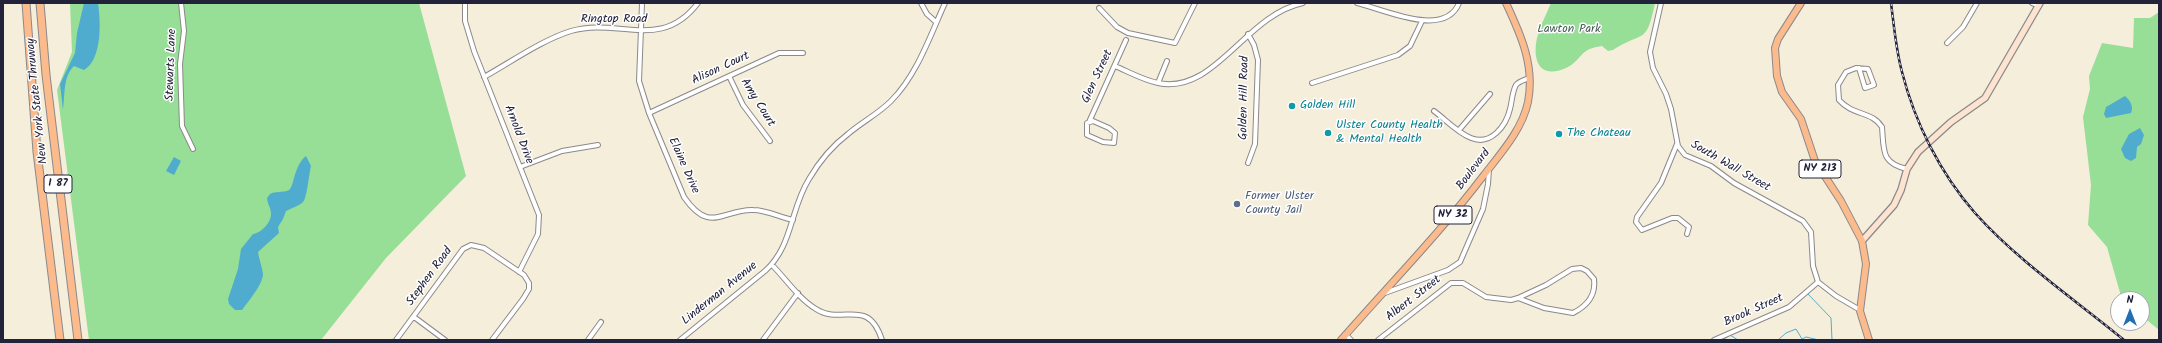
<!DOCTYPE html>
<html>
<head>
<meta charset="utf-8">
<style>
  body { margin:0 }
  #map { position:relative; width:2162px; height:343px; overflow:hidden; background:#f5eedb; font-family:Kalam,sans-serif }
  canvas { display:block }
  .frame { position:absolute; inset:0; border:4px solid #22223b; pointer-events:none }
  .north { position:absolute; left:2110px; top:291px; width:40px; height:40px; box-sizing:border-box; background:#fff; border:1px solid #a7a7b1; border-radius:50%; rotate:0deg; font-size:11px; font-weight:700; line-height:16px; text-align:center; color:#22223b }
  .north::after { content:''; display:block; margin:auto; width:14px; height:18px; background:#1f6fb2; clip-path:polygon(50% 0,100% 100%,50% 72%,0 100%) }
</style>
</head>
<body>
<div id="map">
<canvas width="2162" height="343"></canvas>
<div class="frame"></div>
<div class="north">N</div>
</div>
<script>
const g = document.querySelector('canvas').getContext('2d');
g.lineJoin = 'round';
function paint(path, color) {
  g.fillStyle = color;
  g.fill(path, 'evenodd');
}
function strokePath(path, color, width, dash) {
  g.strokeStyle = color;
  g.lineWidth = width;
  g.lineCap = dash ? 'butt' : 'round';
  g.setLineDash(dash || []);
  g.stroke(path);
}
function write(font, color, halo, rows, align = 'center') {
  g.font = font + ' Kalam,sans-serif';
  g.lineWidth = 3;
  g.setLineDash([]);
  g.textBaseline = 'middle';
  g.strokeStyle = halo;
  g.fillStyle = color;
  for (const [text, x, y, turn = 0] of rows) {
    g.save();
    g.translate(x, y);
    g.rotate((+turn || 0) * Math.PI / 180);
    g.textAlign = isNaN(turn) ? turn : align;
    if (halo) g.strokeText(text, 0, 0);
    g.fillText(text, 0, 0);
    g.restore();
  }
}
paint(new Path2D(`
  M70,3H419L466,176L386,258L321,340H89L57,90L72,52Z
  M1551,3H1655C1646,46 1644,30 1613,50L1608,51L1602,46C1578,49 1583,60 1566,68C1536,81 1531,55 1539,31C1542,22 1547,13 1551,3Z
  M2159,12V330L2142,316V299H2124L2121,296L2107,247L2088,225L2091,185L2083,117L2090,89L2089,76L2102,43L2133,48L2134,18H2150Z`), '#97de97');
paint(new Path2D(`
  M84,3H98C101,22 102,60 84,70L74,66C63,76 65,95 63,110L60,84L75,53L77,33Z
  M2125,96C2130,100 2134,107 2131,113L2106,118L2104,114L2106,107Z
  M2140,128L2144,135L2141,144L2137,147L2136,158L2131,161L2125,158L2121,149L2129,134Z
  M306,156L311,166C309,174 307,198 303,202C300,205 290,209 286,211L283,219L278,227L279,233L258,252C259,259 262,267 263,274C263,284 248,302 242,310H235L229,304L228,299L238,269L241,249L253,234C261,233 271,223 271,214C271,208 267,203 267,198L270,194C275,191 283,193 289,190C294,187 294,165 306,156Z
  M174,157L181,161L174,175L166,171Z`), '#50acce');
strokePath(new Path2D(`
  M1807,293L1831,318L1832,340
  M1723,340L1730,335L1738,340
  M1778,340L1786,333L1796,329L1802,339L1806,337L1819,340`), '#50acce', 1);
const street = new Path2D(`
  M181,3L184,31L180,64L182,126L193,149
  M465,3V21L474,51L539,215L538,234L519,272
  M642,3L639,81L649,113L684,197C710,235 723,209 753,210C766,210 780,217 793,220
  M921,3L927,14L936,22
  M1357,3C1383,9 1445,39 1459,3
  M1661,3L1650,52L1653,68L1666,94L1671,109L1678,146L1685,155L1711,166L1734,183L1803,221L1811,232L1813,266L1818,282L1836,296L1860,310
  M2032,3L2039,6
  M1099,8L1117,27L1128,33L1175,43L1195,3
  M1248,34L1254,45L1258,60L1255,144L1248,163
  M1947,43L1963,27L1977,3
  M1115,66C1129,72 1143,80 1158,83C1215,95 1245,15 1303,3
  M1859,68L1865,88L1874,85L1868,69L1856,68L1846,72L1838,85L1839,100C1853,116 1872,111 1882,127C1884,151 1881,163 1907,169
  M729,76L743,105L770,141
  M484,77C511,62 542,40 571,31C618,17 661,52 698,3
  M1158,83L1167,61
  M1312,83L1398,55L1410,46L1422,21
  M1434,111C1446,120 1458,133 1471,138C1491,146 1506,126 1510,109C1512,102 1512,92 1516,85C1519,81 1525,80 1529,78
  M649,113L779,53H803
  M1093,121L1109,128L1115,133L1114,143L1103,142L1087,135V123Z
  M1089,122L1126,40
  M1459,130L1490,94
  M1677,144L1661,183L1637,217L1636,222L1642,230L1672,218H1678L1689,227L1687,234
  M520,167L562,151L598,145
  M772,265C786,279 799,299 816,309C842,326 868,296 882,340
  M1382,294L1448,270L1460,262L1483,209L1488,184L1489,169
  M414,317L445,340
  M1345,334L1351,340
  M396,340L463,249L471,245L484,248L524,275L529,283V289L523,299L492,340
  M588,340L601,322
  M680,340L765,271C793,246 790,209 809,179C819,162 832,146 848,134C862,122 878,114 891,101C917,75 930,36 945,3
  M763,340L798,293
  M1378,340L1451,283H1463L1486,297L1511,300L1518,298L1546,285L1572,269L1581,268L1587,271L1594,279C1596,295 1587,306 1573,313L1544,308L1518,298
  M1714,340L1789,307L1818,282`);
const secondary = new Path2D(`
  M1862,241L1894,205L1901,190L1907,169L1918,152L1951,122L1985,98L2040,3`);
const primary = new Path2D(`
  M1801,3L1778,39L1775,48L1777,76L1782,92L1801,119L1815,161L1841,201L1862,241L1866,264L1860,311L1869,340
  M1341,340C1389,285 1440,233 1484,175C1501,153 1522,130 1528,102C1535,66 1521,35 1506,3`);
const highway = new Path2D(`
  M26,3L37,152L60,340
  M40,3L46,75L78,340`);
strokePath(street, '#8c888b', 6);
strokePath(secondary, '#8c888b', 8);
strokePath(primary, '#8c888b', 8);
strokePath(highway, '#8c888b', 9);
strokePath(street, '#fff', 4);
strokePath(secondary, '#fde4d1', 5.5);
strokePath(primary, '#fbbb8c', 6);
strokePath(highway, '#fbbb8c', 7);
const rail = new Path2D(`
  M1891,3C1894,26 1896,50 1902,72C1915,123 1940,173 1975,213C2018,261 2074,299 2124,340`);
strokePath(rail, '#22223b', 2.5);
strokePath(rail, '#fff', 1, [3]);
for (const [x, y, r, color] of [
  [1292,106,4,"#0f9aa8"],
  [1328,133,4,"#0f9aa8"],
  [1559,134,4,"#0f9aa8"],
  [1237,204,4,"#5c6f8a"]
]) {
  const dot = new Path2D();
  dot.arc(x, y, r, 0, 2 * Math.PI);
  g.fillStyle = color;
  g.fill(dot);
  strokePath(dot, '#fff', 1.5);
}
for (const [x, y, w] of [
  [1820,169,42],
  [58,184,28],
  [1453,215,38]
]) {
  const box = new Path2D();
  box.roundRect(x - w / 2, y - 9, w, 18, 3);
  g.fillStyle = '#fff';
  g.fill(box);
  strokePath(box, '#22223b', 1);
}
write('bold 11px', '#22223b', null, [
  ["NY 213",1820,169],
  ["I 87",58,184],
  ["NY 32",1453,215]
]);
write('12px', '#22223b', '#fff', [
  ["Ringtop Road",614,20],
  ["Stewarts Lane",172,65,-88],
  ["Alison Court",721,69,-25],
  ["Glen Street",1098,77,-65],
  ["Golden Hill Road",1245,98,-89],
  ["New York State Thruway",38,101,-96],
  ["Amy Court",757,103,58],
  ["Arnold Drive",518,135,69],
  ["Elaine Drive",683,166,66],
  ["South Wall Street",1730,167,30],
  ["Boulevard",1474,170,-53],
  ["Stephen Road",430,277,-54],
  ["Linderman Avenue",720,294,-39],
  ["Albert Street",1414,299,-38],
  ["Brook Street",1754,311,-24]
]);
write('12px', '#455a57', '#fff', [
  ["Lawton Park",1569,30]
]);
write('12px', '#0d838f', '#fff', [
  ["Golden Hill",1300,106],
  ["Ulster County Health",1336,126],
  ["& Mental Health",1336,140],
  ["The Chateau",1567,134]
], 'left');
write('12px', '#4e5e75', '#fff', [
  ["Former Ulster",1245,197],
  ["County Jail",1245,211]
], 'left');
</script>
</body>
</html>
